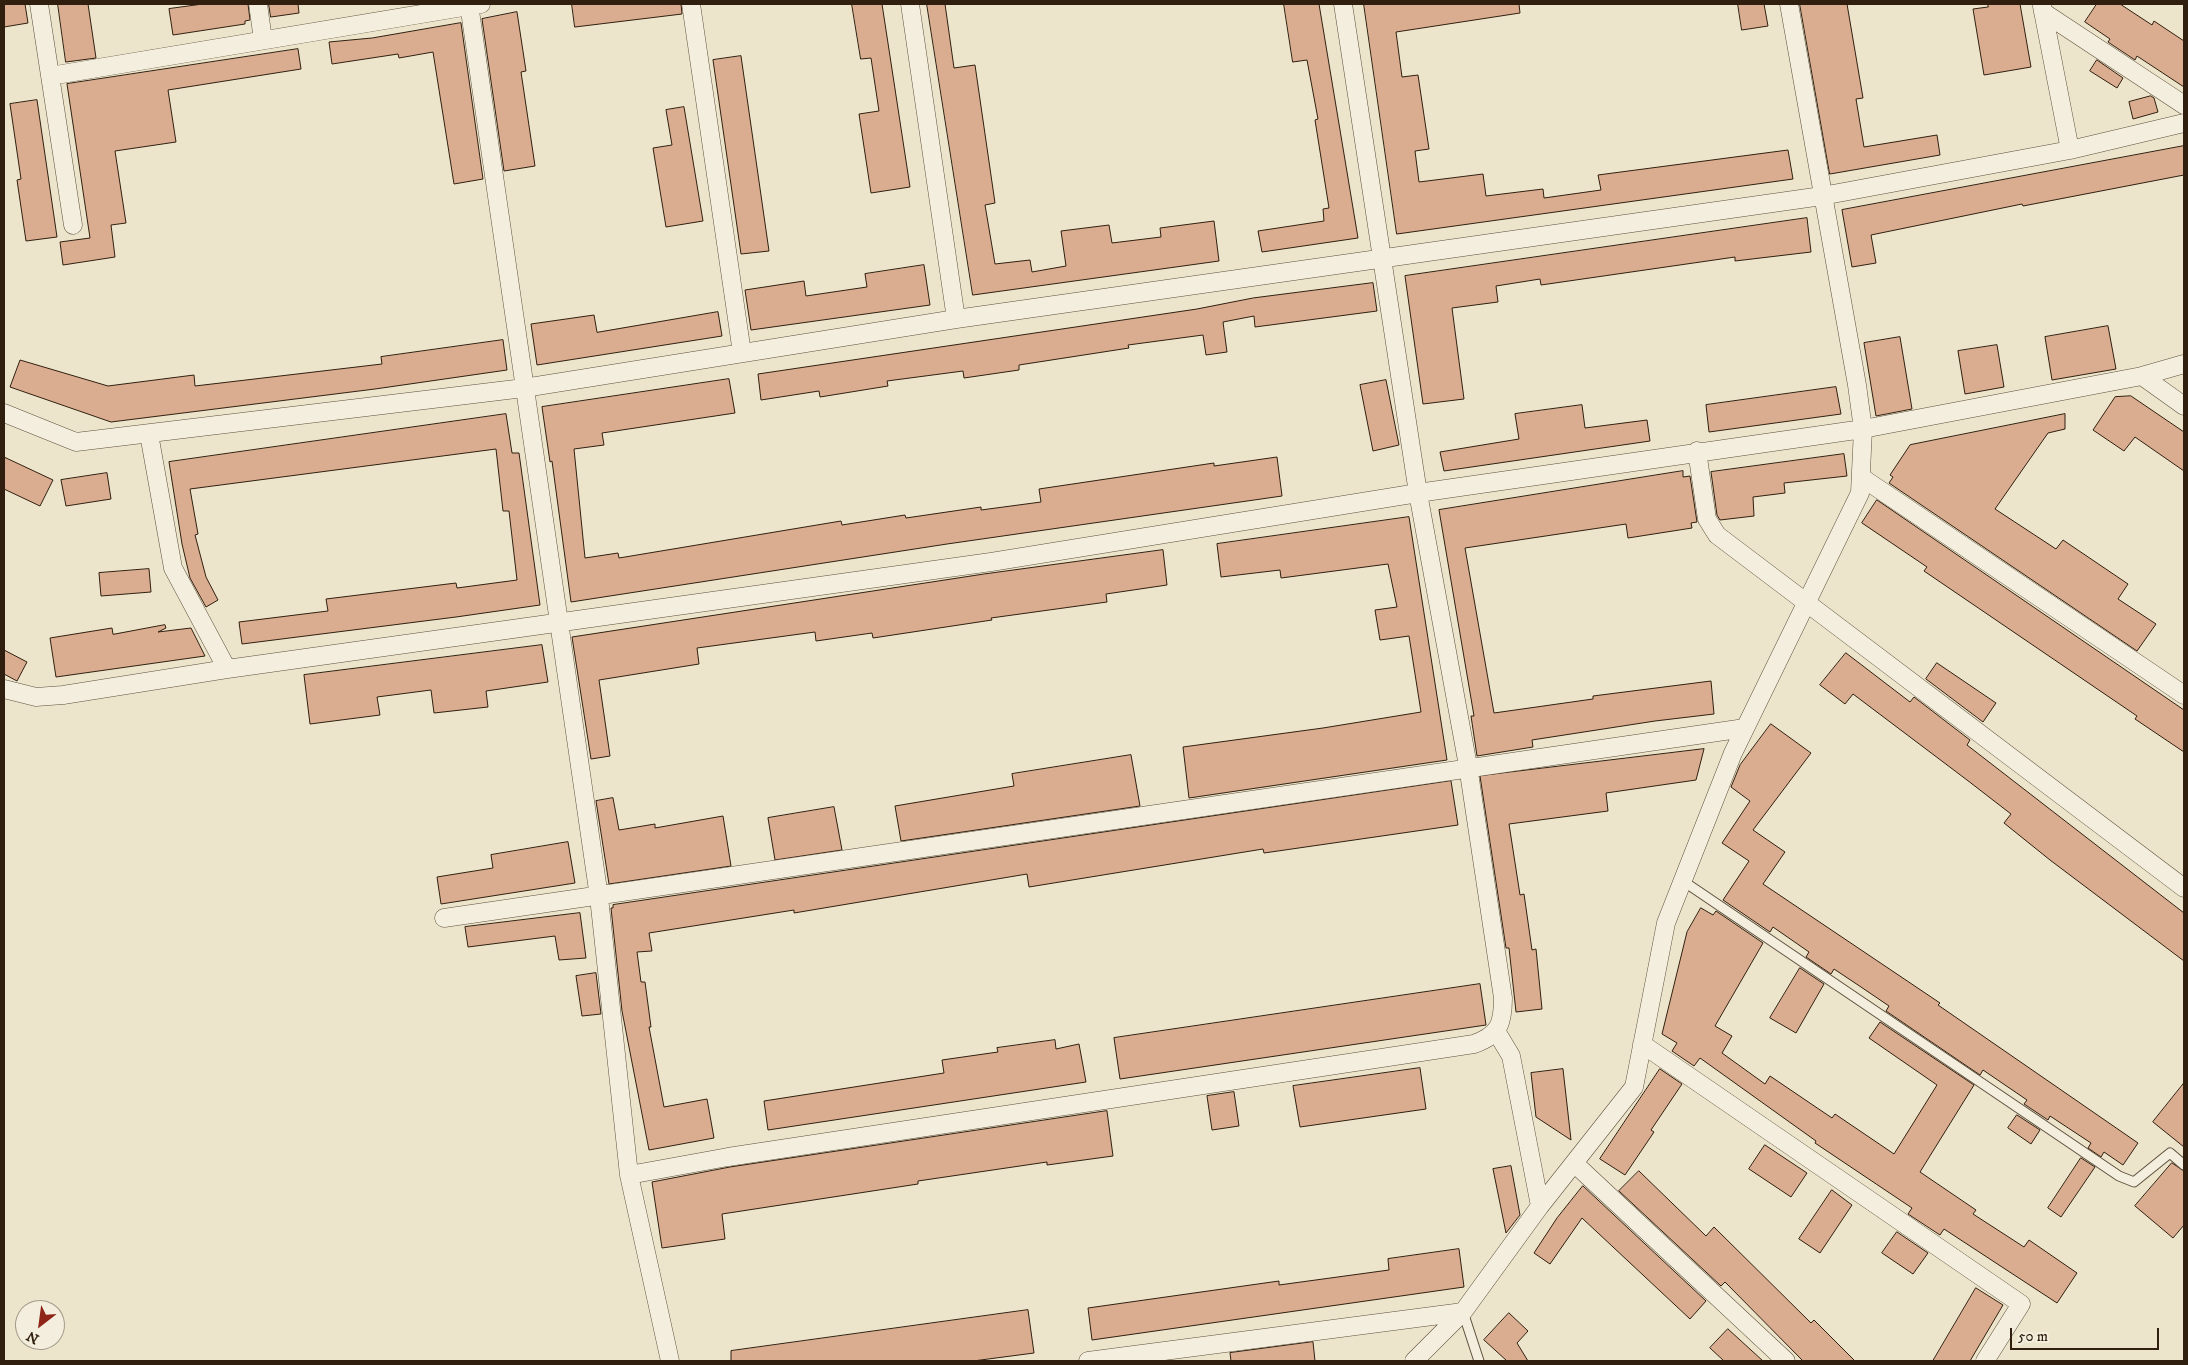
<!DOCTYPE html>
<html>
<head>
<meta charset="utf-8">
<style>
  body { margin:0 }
  #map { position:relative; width:2188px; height:1365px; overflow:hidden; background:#ede5cb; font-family:"IM FELL DW Pica",serif }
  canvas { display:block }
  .frame { position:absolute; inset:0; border:5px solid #301f0f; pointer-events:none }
  .north { position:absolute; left:15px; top:1300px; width:50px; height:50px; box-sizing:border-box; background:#f3eedd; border:1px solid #a59b8b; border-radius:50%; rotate:210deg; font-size:14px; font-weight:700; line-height:20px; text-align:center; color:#301f0f }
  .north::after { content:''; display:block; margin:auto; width:18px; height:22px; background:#8f2418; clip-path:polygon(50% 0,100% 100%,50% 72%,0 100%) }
  .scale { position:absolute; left:2010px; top:1328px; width:149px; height:22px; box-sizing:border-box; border:2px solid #301f0f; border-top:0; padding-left:6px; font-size:15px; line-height:18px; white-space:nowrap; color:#301f0f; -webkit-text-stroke:4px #f3eedd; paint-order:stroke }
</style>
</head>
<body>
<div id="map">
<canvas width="2188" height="1365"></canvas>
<div class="frame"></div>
<div class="north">N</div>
<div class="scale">50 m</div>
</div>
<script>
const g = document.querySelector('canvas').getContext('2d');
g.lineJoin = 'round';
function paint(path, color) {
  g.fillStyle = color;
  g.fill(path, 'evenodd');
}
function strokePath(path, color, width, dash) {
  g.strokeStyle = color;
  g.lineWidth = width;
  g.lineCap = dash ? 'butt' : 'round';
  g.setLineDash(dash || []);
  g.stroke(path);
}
const building = new Path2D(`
  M4,4H25L28,23L4,27Z
  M58,4H88L96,58L66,62Z
  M203,4H248L250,20L245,21V24L173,35L169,9Z
  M269,4H298L299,13L271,17Z
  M572,4H681L682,14L575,27Z
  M852,4H882L910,187L871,193L859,114L879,111L871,58L861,59Z
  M927,4H945L954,68L975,65L995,203L985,205L995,264L1030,260L1032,272L1066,266L1061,231L1109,225L1112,243L1161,237L1160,228L1214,221L1219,261L973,295Z
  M1284,4H1319L1358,238L1262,252L1258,231L1324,221L1323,209L1329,208L1315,120L1318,119L1307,60L1293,62Z
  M1364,4H1519L1520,13L1396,32L1402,77L1418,75L1429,149L1415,151L1419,182L1483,174L1486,196L1543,189L1544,198L1601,190L1598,175L1788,150L1793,179L1397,234Z
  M1738,4H1764L1768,26L1742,30Z
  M1800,4H1847L1863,98L1856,99L1864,147L1937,135L1940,155L1830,174Z
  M1988,4H2020L2031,67L1984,75L1973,9L1988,7Z
  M2097,4H2120L2152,25L2154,21L2184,41V87L2137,56L2135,60L2108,42L2110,39L2085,22Z
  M517,12L526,71L521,72L535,166L504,171L482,19Z
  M461,23L483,179L454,184L433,52L399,58L398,54L332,64L329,42L372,38Z
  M298,49L301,69L168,90L176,142L115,151L126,223L111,225L115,257L63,265L60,242L90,238L67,84Z
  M741,56L769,251L741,254L713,60Z
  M2097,60L2123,78L2117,88L2090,71Z
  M2151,96L2154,98L2158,112L2133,119L2129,102Z
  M37,100L57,237L26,241L17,180L21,179L10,104Z
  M684,107L703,221L666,227L653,148L672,145L666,110Z
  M2184,146V175L2023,206L2022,204L1871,235L1876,263L1852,267L1842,210Z
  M1807,218L1811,252L1735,261V257L1541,285L1540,279L1496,286L1498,302L1452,308L1464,399L1423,404L1405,276Z
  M924,265L930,305L751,330L745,290L804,281L806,296L867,287L865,274Z
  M1373,283L1377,311L1255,327L1254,316L1223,322L1227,352L1206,355L1203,335L1128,345L1129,348L1019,365V370L964,378L963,371L887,381L888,386L820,397L819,391L761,400L758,374L1197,309L1253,298Z
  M718,312L722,336L537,365L531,324L594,315L597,332Z
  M2108,326L2116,369L2052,380L2045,337Z
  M1900,337L1912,409L1876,416L1864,343Z
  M503,340L507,370L375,389L111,422L10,387L20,360L108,386L194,375L195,386L382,364L381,357Z
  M1997,345L2004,387L1965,394L1958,351Z
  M729,379L735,413L602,433L604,445L574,449L585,558L618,553L619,558L841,521L842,525L905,515L906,518L981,507V510L1041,502L1039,489L1214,463V466L1277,457L1282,496L947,544L571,602L552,461L550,462L542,407Z
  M1386,380L1399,445L1373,451L1360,385Z
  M1836,387L1841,414L1709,432L1706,405Z
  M2131,396L2184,432V471L2135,437L2124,451L2093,430L2115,397Z
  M1582,405L1585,428L1647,420L1650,441L1444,471L1440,452L1519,439L1515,414Z
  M506,414L512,453H519L540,605L456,617L242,644L239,622L328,611L326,599L456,583L457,588L517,580L509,511H503L496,449L190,489L198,534L195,535L206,577L218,600L206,607L190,578L182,544L169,462Z
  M2065,414V429L2048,433L1995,509L2056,549L2063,540L2128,584L2118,599L2156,624L2137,651L1889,483L1893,477L1890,475L1910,445Z
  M1844,454L1847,476L1784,483L1785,493L1753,497L1754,516L1720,520L1717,515L1711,472Z
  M4,457L53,480L40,506L4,489Z
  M1683,471V477L1690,476L1697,522L1691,523L1692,528L1628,538L1626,524L1465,548L1494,713L1593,699V696L1711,681L1714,714L1655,721L1532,740L1533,747L1477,756L1471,716H1474L1439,510Z
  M107,473L111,499L66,506L61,480Z
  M1877,500L2184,710V752L2135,719L2137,716L1924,571L1927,567L1862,523Z
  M1409,517L1447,760L1189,798L1183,747L1323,728L1421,712L1409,636L1380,640L1375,610L1397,607L1388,564L1281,578L1280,570L1221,577L1217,544Z
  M1163,550L1167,585L1106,594L1107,602L991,618L992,620L873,638L872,633L816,641L815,632L697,648L699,664L599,680L610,756L591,759L572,637L984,574Z
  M149,569L151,592L101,596L99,573Z
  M165,625L166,628L158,632L191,628L205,656L56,677L50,638L112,628L113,634Z
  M542,645L548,682L486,691L488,707L434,713L431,690L377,697L380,715L310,724L304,675Z
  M4,650L27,662L17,681L4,674Z
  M1846,653L1910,702L1914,697L1970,740L1967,745L2184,913V961L2050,860L2004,823L2011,814L1967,780L1853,694L1845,704L1820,685Z
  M1937,663L1996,703L1983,722L1926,679Z
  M1771,724L1811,753L1753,830L1785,852L1763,884L1940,1003L1938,1005L2138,1143L2123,1165L2104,1152L2101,1157L2088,1148L2091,1143L2050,1116L2048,1120L2024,1104L2027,1100L1983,1070L1980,1075L1886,1011L1889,1006L1861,987L1834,969L1831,974L1806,957L1809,952L1773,927L1770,932L1723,900L1749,861L1722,843L1750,801L1731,787L1740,765Z
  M1704,749L1696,780L1606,793L1608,811L1509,824L1520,895L1524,894L1532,950L1536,949L1542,1009L1516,1012L1509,948H1506L1480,776Z
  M1131,755L1140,806L901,841L895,806L1014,786L1012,774Z
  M1451,781L1458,825L1264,853L1263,849L1029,887L1027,874L794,913V910L649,933L652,951L637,952L641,982H645L651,1027H649L664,1107L707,1099L714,1138L649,1150L622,1011L611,908H613V905Z
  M613,798L619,830L655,824V828L723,816L731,866L609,884L596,801Z
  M834,807L842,850L775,860L768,818Z
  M568,842L575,883L441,904L437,877L493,868L491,855Z
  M1701,908L1713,915L1716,911L1763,943L1715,1026L1732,1036L1722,1053L1765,1084L1770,1076L1832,1118L1835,1114L1894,1154L1937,1085L1869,1038L1880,1022L1974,1085L1920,1172L1976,1210L1973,1214L2024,1247L2029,1240L2077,1273L2057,1303L1944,1229L1940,1235L1908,1214L1912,1208L1815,1143L1816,1141L1700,1058L1694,1066L1672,1051L1677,1043L1662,1034L1687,932Z
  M580,913L586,958L559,960L555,936L468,947L465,927Z
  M1800,968L1824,984L1796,1033L1770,1018Z
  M596,973L601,1014L582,1016L576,976Z
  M1480,984L1486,1025L1120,1079L1114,1038Z
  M1055,1040L1056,1049L1079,1044L1086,1082L768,1130L764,1101L944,1073L942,1060L998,1052L997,1048Z
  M1420,1068L1426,1109L1300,1127L1293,1086Z
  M1563,1069L1571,1140L1536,1117L1531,1073Z
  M1660,1069L1682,1084L1651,1130L1654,1132L1625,1175L1600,1159Z
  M2184,1083V1147L2153,1122Z
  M1234,1092L1239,1126L1212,1130L1207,1096Z
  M1107,1111L1113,1156L1047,1165V1162L918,1181V1184L722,1214L725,1239L662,1248L652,1182L730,1167Z
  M2017,1115L2040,1130L2031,1144L2008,1128Z
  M1765,1145L1807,1173L1791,1197L1749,1169Z
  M2081,1158L2095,1167L2061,1217L2048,1208Z
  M2172,1163L2184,1171V1225L2173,1238L2135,1206Z
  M1511,1166L1520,1215L1506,1233L1493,1169Z
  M1639,1171L1706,1236L1714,1227L1811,1323L1814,1320L1855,1361H1803L1725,1282L1721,1286L1619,1191Z
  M1583,1186L1706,1301L1690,1319L1582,1218L1550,1264L1534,1253L1557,1218Z
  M1832,1190L1852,1205L1820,1253L1799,1239Z
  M1897,1232L1928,1253L1913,1274L1882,1253Z
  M1459,1249L1464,1287L1092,1340L1088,1308L1279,1281V1285L1389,1270L1388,1259Z
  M1976,1288L2003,1305L1970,1361H1933Z
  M1028,1310L1034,1353L973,1361H731V1351Z
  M1509,1313L1528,1331L1517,1343L1528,1361H1507L1484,1340Z
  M1728,1329L1763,1361H1724L1710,1348Z
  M1313,1342L1315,1361H1231L1230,1353Z`);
paint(building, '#daad91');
strokePath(building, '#301f0f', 1);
const lane = new Path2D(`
  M1683,881L2119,1176L2134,1182L2170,1153L2184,1165
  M1463,1312L1479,1361`);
const street = new Path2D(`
  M39,4L73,225
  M258,4L263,40
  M469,4L599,897L629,1175L728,1157L1474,1044C1499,1035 1503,1024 1503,998L1468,766L1418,493L1343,4
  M691,4L742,353
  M910,4L956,319
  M2042,6L2070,150
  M2043,12L2184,105
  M50,76L481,4
  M2142,376L2184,406
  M4,413L76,442L524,388L956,319L1822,196L2070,150L2184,123
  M149,434L173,568L227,669
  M1697,451L1707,519L1717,535L2184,888
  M1861,477L2184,695
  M4,689L36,697L63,695L227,669L991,562L1418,493L1863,429L2142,376L2184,364
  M444,918C878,858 1311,788 1745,728
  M1496,1031L1511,1056L1540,1206
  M1642,1044L2021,1304L1985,1361
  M1574,1163L1786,1361
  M629,1175L670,1361
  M1088,1361L1463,1312
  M1414,1361L1463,1312L1540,1206L1634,1087L1666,923L1733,753L1860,493L1863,429L1857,385L1789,4`);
strokePath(lane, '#5f503e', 11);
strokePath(street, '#5f503e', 19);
strokePath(lane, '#f3eedd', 9);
strokePath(street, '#f3eedd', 18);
</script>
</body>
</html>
